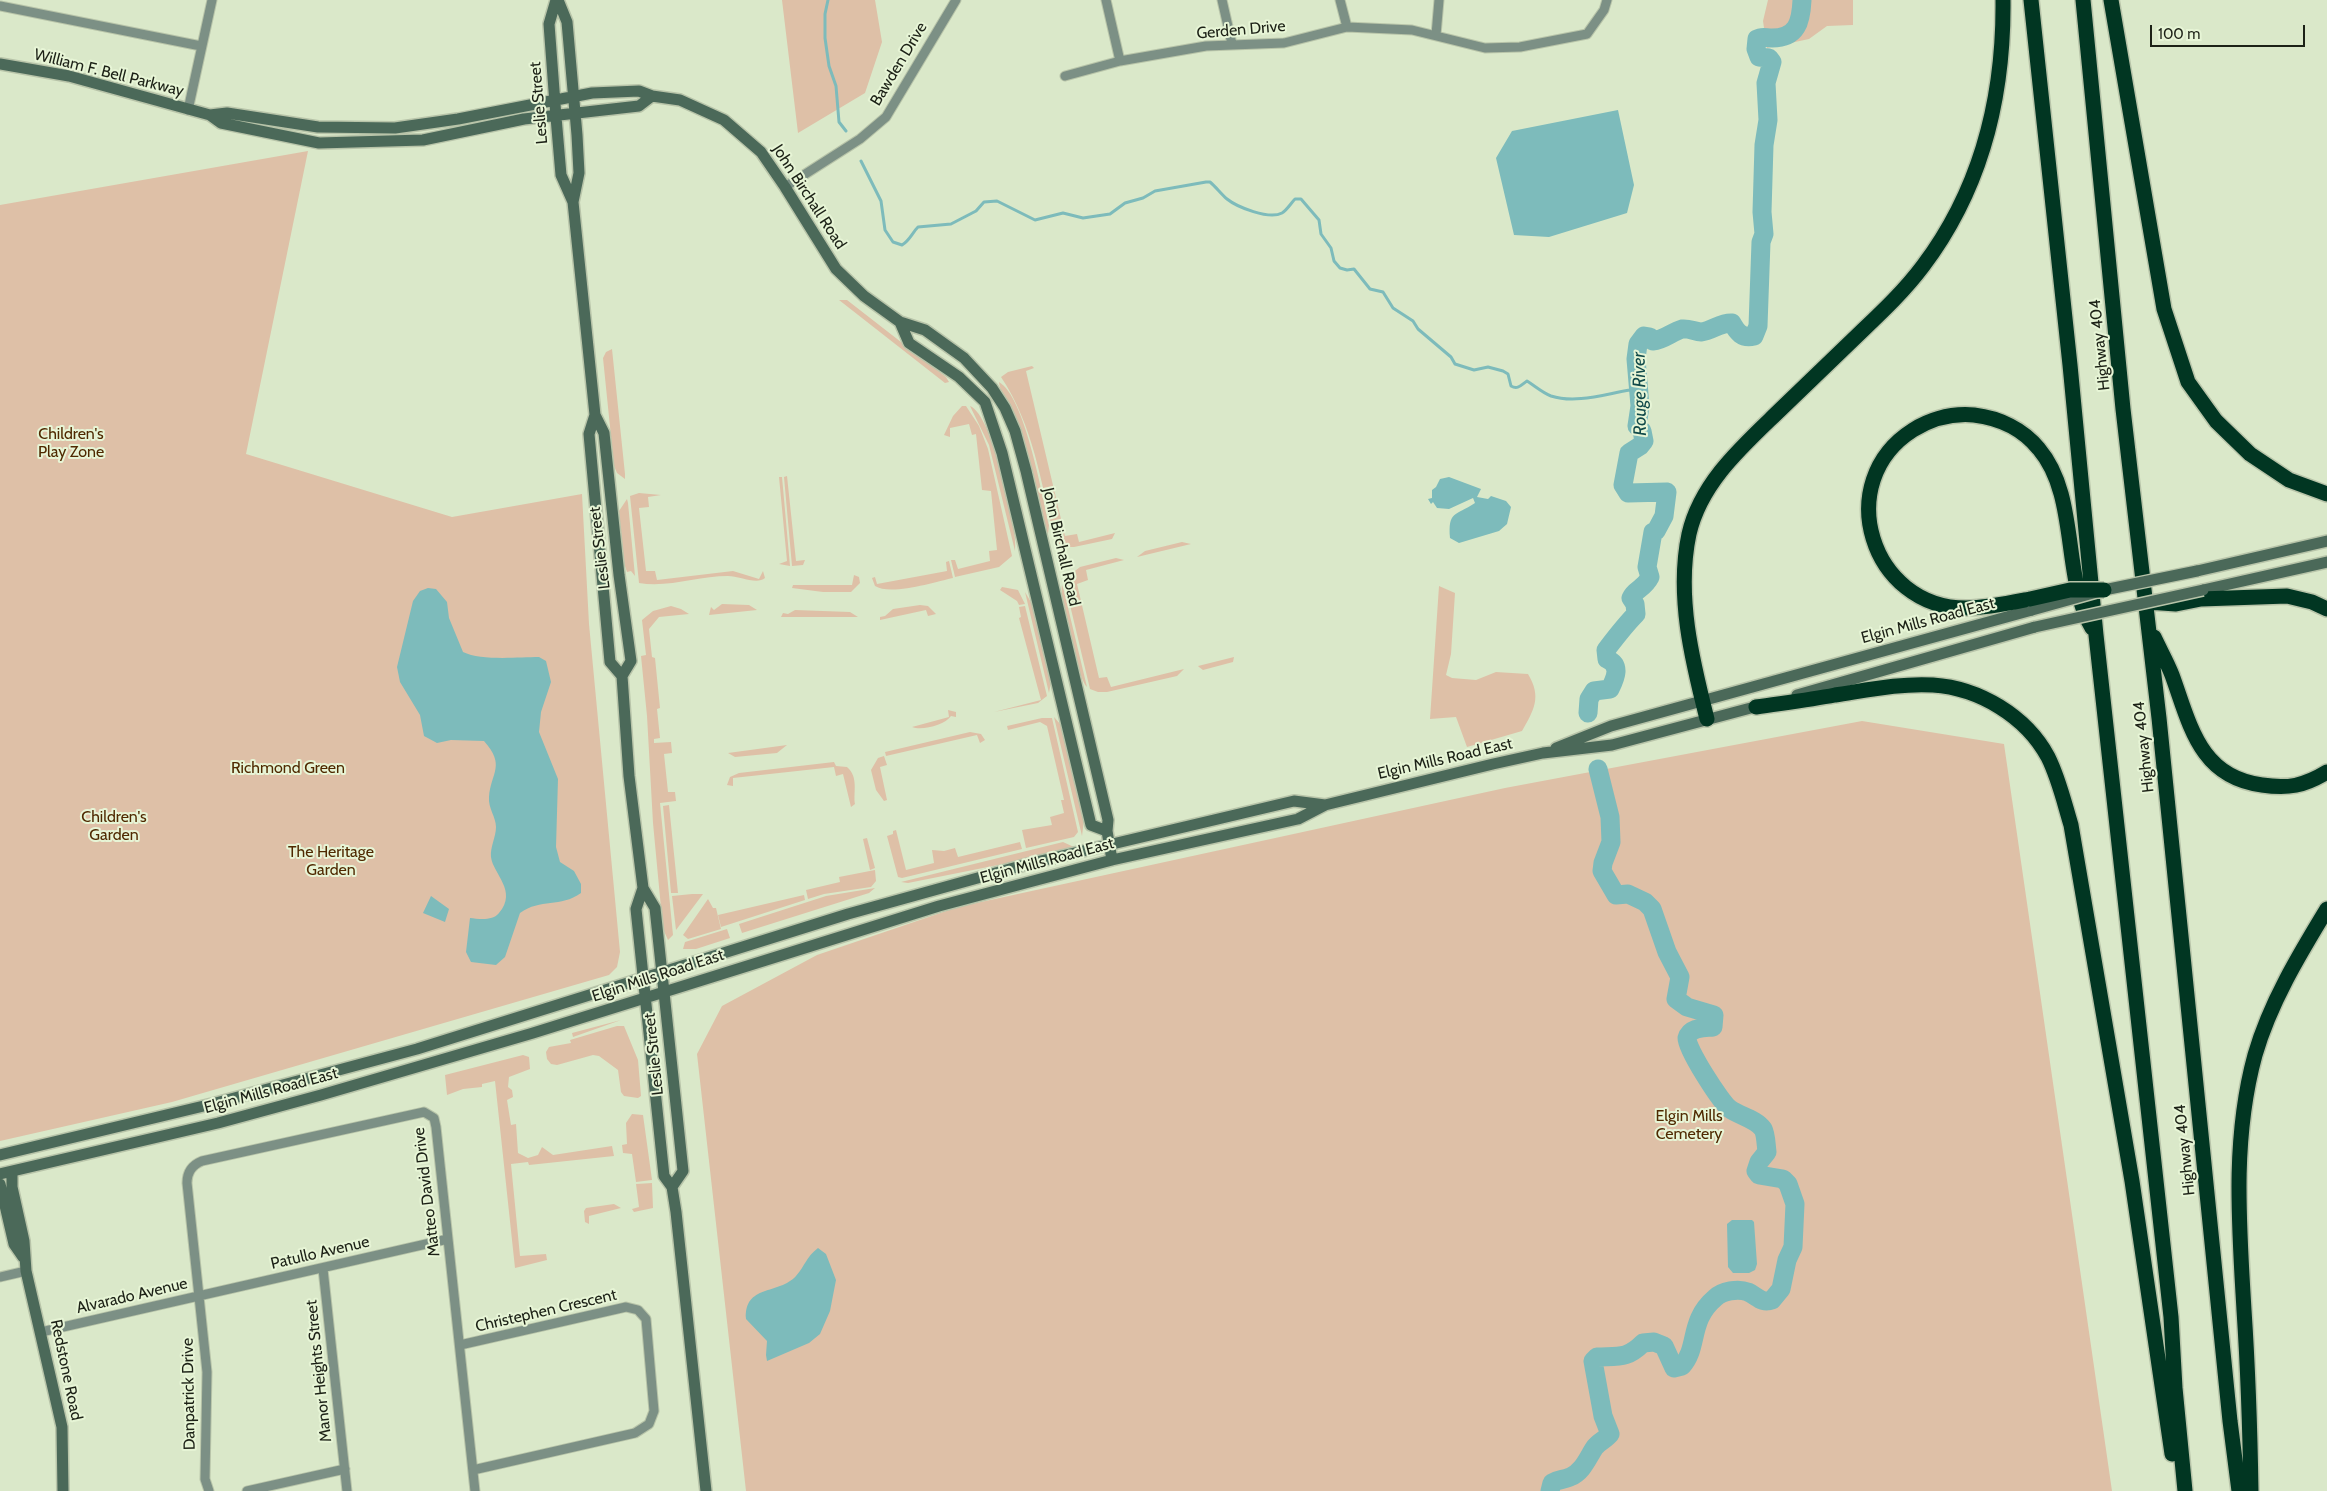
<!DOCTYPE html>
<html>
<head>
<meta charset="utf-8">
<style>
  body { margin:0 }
  #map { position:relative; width:2327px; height:1491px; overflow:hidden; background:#dae8c9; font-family:Cabin,sans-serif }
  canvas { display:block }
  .scale { position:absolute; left:2150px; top:25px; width:155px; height:22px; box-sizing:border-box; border:2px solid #1c2116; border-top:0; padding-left:6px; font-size:15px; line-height:18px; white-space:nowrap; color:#1c2116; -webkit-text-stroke:4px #e7f5d6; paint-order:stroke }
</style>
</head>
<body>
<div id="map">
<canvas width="2327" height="1491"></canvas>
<div class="scale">100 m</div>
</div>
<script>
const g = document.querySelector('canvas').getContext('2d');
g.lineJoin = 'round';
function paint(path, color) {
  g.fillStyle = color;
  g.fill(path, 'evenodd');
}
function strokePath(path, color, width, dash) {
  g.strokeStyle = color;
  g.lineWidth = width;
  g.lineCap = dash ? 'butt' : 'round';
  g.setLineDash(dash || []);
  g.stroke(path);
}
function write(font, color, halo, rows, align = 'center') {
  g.font = font + ' Cabin,sans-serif';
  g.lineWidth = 4;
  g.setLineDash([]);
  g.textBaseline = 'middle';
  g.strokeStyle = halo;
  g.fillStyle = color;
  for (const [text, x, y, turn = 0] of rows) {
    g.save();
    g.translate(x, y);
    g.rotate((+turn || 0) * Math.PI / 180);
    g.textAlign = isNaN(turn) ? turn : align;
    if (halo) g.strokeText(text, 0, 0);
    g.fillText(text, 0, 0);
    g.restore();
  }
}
paint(new Path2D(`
  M782,0H875L882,42L865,93L798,133Z
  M1768,0H1853V25L1827,26L1809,39L1767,48L1763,21Z
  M308,151L246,454L452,517L582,494L589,624L620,952L617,967L609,975L172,1102L0,1141V205Z
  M839,300H847L946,377L949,382L945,383Z
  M612,349L625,474V479L617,473L614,466L603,358L606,352Z
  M1032,366L1034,368L1026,371L1065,536L1077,534L1079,542L1115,533L1112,539L1074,547H1066L1057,543L1056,536L1054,537C1041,481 1033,425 1001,377L1008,372Z
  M999,382C1025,397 1042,495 1049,525L1048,534C1034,502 1032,464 1021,430C1017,417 999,392 999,382Z
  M962,406H966L979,426L988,449L1012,556L999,567L955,577L951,560H955L958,569L990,561L989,551L997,550L991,491L982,490L976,434L972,435L969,424L950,428V437L944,435L953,416Z
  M970,406C992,414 1019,528 1015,551L989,445Z
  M787,476L796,561L805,560L803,565L792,566L784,477Z
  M779,477H782L790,566L779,564L787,561Z
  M639,493L661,495L648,497L649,507L639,508L646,571H655L657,580L733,571L759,579L763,571L765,578C757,585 739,576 728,576C699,576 668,588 639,583L630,496Z
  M627,499L628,503L635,576L631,571L627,572L624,563L619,511Z
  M1182,542L1191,544L1137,557L1145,551Z
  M1116,558L1124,560L1086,570L1088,580L1077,584L1099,678L1107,677L1111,687L1184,669L1177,676L1107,692H1098L1090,689L1065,584L1067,583L1066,578L1080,567Z
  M949,561L953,578C935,582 890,596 875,586L872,578L875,577L877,584L947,571L946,562Z
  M854,575L859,577L860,583L851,592H823L792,588L793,585H852Z
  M1062,585L1064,591L1087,687C1077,676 1059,600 1062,585Z
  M1439,586L1455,593L1451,654L1446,675L1452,678L1476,680L1496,672L1528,674C1542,697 1534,710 1522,731L1467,747L1456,717L1430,719Z
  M1002,587L1018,590L1025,604L1019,605L1017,601L1000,590Z
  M1025,592L1032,604L1051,682L1049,693Z
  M722,604L749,605L757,610L709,615L711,607L714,610Z
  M920,605L928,606L936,614L928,616L926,610L880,620V617L885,616L893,609Z
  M671,606L681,609L689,614L659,617L649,629L652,657L655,658L660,708L657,709L660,738L654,739V743L671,742L672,753L664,754L668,792H675L676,801L660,803L673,935L668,940L663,929L653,823L647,716L641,656L646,655L642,620L653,611Z
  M1025,606L1047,696L1038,703L994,712L1041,700L1019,618L1021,617L1019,607Z
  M795,610L850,612L858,617H781L783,613L788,614Z
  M1234,657L1233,662L1203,670L1199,667L1198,666Z
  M948,710L956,712V717L951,716C945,725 922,731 912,727L949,717Z
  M1054,717L1061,725L1084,820L1082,836Z
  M1042,718H1052L1078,832L1074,837L1026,848L1022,830L1052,825L1050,817L1064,813L1061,800H1064L1047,726L1040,722L1008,730L1007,726Z
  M1862,721L2004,744L2112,1491H746L697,1054L722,1006L817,955L958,907L1505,788Z
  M970,732L981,734L985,740L980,743L977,735L886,756L885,752Z
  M787,745L777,753L735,757L728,753Z
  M884,756L887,765L880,767L887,800L884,801L876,790L871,770L878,758Z
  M834,762L836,766L847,767C859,777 853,793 855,804L851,807L843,774L836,776L834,767L733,778V786L727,785L730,777L739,773Z
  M669,805L678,893H671L663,806Z
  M896,830L906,870L934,863L932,850L944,851L955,848L958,857L1020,842L1022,849L902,878L898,877L887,836L893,834V831Z
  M867,838L875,868L870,870L863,839Z
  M1063,842L1074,847L1033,858L908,883L901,882Z
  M875,870L876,881L871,887L824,894L808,899L806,890L840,882L839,877Z
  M875,888L869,893L742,933L739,924L826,896Z
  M692,894H703L676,930L672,896Z
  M804,895L805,900L721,927L718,915Z
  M708,899L713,908H716L721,929L688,939L683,935Z
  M727,929L730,938L696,949H683L685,942Z
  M621,1020L573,1037L572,1033Z
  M617,1026H624L638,1060L641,1096L638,1098L624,1096L621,1092L618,1070L599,1056L593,1055L557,1065L551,1064L547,1059L546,1052L549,1047L571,1043L570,1040Z
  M523,1055L529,1057L530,1069L509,1077L508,1087L512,1090L513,1097L507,1100L511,1125L516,1124L518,1153L528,1158L538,1155L542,1147L553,1155L612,1146L614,1156L529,1165L528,1162L511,1164L520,1256L546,1254L547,1260L515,1268L495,1081L482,1084V1087L463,1089L447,1095L445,1075Z
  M632,1114L643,1115L652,1180L636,1182L632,1154L623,1153L622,1145L627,1144L626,1123Z
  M652,1183L653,1208L634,1212L632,1209L639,1207L636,1184Z
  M614,1204L621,1208L589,1216V1224L585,1222L584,1211L586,1208Z`), '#dec0a7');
paint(new Path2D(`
  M1618,110L1634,185L1627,213L1549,237L1514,235L1496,158L1512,131Z
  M1449,477L1481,489L1477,497L1488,499L1491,496L1506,501L1511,507L1507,524L1499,531L1459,543L1450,538C1448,511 1455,516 1475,503L1473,498L1449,509L1437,508L1433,502L1431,504L1428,499L1432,498V490L1436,487L1440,479Z
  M428,588L436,589L447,602L449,618L463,652C481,661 518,657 539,657L546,661L551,682L541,712L539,732L558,779L556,847L560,862L574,871L581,884V893C560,908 541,898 520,913L505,957L496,965L471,962L466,952L470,918C479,919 493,921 499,913C518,891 493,874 491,857C490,847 496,837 496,827C496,817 488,808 489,797C491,772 506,766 484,741L451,740L437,743L424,736L420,715L400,682L397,667L413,601L420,591Z
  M1598,769H1602L1606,773L1610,817C1601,805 1594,784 1598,769Z
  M431,896L449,909L445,922L423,913Z
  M1732,1220H1752L1754,1222L1757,1264L1755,1270L1749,1273H1733L1728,1267L1727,1224Z
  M818,1248L826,1254L836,1280L830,1311L820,1334L809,1343L767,1361L766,1355L767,1341L746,1319C744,1284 779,1295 796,1276C805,1266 806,1257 818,1248Z`), '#7dbbbb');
strokePath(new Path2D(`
  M828,0L825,14V38L829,66L836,86L839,122L846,131
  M861,161L881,201L885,230L893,242L902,245C910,240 912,233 918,227L951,224L976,211L984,202L997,201L1035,220L1063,213L1083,218L1110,214L1125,203L1143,198L1155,191L1206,182H1210C1216,187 1221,194 1227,199C1237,207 1269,220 1282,213C1287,210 1291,203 1295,199H1301L1319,220L1321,234L1331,248L1334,261L1340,268L1347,270L1354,269L1370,289L1383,292L1393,308L1413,321L1418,329L1451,357L1455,364L1474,370L1488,367L1503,371L1508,374L1511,386C1518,390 1521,385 1527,381C1535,386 1543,393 1551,396C1576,404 1605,394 1630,390L1637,392`), '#7dbbbb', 3);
strokePath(new Path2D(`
  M1588,713L1589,699L1594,691L1610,689C1616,677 1621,665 1607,659L1606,650C1616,637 1625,625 1636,614L1635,604L1631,598C1635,589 1644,589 1650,577L1647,567L1653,532L1656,531L1664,516L1667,492L1628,493L1623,485L1629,453L1640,446L1644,441L1642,431L1637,426L1640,406L1636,359L1638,344L1644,336L1650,337L1653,341C1664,340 1672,332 1682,329C1689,328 1695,332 1701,332C1712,331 1721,322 1732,323C1737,332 1742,339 1754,336L1758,326L1761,242L1764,234L1762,212L1764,145L1768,120L1766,83L1772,62L1769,58L1759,57L1756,49L1757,39C1762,36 1766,38 1772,38C1797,38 1801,22 1802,0
  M1550,1491L1552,1483C1559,1479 1563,1480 1570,1477C1583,1472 1588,1457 1595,1447C1599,1442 1606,1439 1610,1434L1603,1416L1593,1361L1597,1357C1619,1356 1627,1359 1643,1343L1654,1342L1664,1346L1674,1368L1682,1366C1699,1347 1688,1321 1715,1298C1722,1291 1738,1288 1748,1292C1757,1296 1762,1304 1772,1300L1781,1289L1787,1260L1793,1247L1795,1204L1788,1184L1783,1179L1759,1175L1756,1171L1759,1162L1767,1152C1766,1145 1766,1134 1763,1129C1756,1119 1740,1116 1730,1109C1721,1103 1685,1046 1687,1038C1690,1027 1704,1028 1713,1027L1714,1015L1687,1007L1676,999L1680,977L1667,952L1652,909L1645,902L1628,894L1616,895L1602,871L1603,863L1611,842L1610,817L1598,769`), '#7dbbbb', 19);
const street = new Path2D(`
  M1106,0L1120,61
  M1222,0L1232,44
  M1340,0L1347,27
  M0,6L201,46
  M1436,35L1439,0
  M1065,76L1120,61L1206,46L1284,43L1347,27L1412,30L1485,48L1520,47L1587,34L1604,10L1607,0
  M188,110L212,0
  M785,187L860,139L886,117L956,0
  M323,1269L347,1491
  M0,1277L26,1271
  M41,1332L448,1239
  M460,1345L626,1307L638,1310L646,1319L654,1411L649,1424L635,1433L473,1470
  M209,1491L205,1479L207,1372L187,1183C187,1172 192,1165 202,1161L424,1112L434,1118L436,1127L475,1491
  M247,1491L345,1469`);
const secondary = new Path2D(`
  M556,0L549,24L556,117L561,175L573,202
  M558,0L567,22L577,135L579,173L573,202L595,415L604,433L619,575L631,661L622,676L629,776L643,888L655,908L683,1171L672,1187
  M0,64L69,76L210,115L221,123L319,143L423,140L524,119L639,106L652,96
  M210,115L227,113L318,127L395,128L458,119L592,93L639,91L652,96L680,100L724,120L761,152L785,187L836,269L864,296L900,322L925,330L964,358L992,388L1005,408L1015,431L1026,471L1108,820L1107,831L1112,860
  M900,322L909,343L959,377L985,402L1002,453L1091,825L1107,831
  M595,415L589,434L610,662L622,676
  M2197,571L2327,541
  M2203,590L2327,562
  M1797,695L2035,627
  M1556,748L1611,726L2032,610
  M643,888L636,909L664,1176L672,1187L676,1212L706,1491
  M0,1155L212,1104L417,1049L848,914L1028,864L1294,801L1325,805
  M12,1171V1187L24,1241L26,1271L62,1427L63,1491
  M0,1174L218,1123L321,1095L533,1033L939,906L1112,860L1298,819L1325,805L1493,764L1543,753L1612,745L1762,705
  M0,1184L14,1244L23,1257`);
const highway = new Path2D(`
  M2031,0L2070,365L2096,635L2171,1317L2175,1388L2185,1491
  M2083,0L2123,409L2159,718L2230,1421L2239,1491
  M2111,0L2164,309L2188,382L2216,421L2250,454L2289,480L2327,494
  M2030,599C2010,603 1987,608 1966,608C1871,608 1831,482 1913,430C1931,419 1952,413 1974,415C1999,418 2023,429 2039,449C2079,496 2062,578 2092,628
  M2147,602L2176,604L2201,599L2287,596L2312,602L2327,609
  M2154,637C2160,650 2167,662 2172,675C2190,724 2199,777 2262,785C2288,789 2304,786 2327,772
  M1756,707C1783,703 1809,700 1835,695C1868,690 1901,683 1933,685C1979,688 2026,716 2048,757C2059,779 2064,802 2071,825L2132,1181L2172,1454
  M1707,719C1692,660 1676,595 1689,534C1701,481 1745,444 1782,408C1809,382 1836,356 1863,330C1884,310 1905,290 1923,266C1981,189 2004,96 2003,0
  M2251,1491C2250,1430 2248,1370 2244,1310C2239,1224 2232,1139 2255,1055C2270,1003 2299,955 2327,909`);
strokePath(street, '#b8c4a9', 11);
strokePath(secondary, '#b8c4a9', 14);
strokePath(highway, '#b8c4a9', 18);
strokePath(street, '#7c9085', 9);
strokePath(secondary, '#4b6959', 11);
strokePath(highway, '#013622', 15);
const secondaryBridge = new Path2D(`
  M2032,610L2104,590L2197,571
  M2035,627L2203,590`);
const highwayBridge = new Path2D(`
  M2030,599L2070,590H2104`);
strokePath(secondaryBridge, '#b8c4a9', 14, []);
strokePath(highwayBridge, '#b8c4a9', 18, []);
strokePath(secondaryBridge, '#4b6959', 11);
strokePath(highwayBridge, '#013622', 15);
write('16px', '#1c2116', '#e7f5d6', [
  ["Gerden Drive",1241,30,-5],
  ["Bawden Drive",899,64,-59],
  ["William F. Bell Parkway",109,73,14],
  ["Leslie Street",539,103,-95],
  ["John Birchall Road",809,197,57],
  ["Highway 404",2100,345,-96],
  ["John Birchall Road",1061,547,77],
  ["Leslie Street",600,548,-97],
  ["Elgin Mills Road East",1928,621,-15],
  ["Highway 404",2144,747,-96],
  ["Elgin Mills Road East",1445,759,-13],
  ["Elgin Mills Road East",1047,861,-15],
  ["Elgin Mills Road East",658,976,-18],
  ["Leslie Street",654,1054,-96],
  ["Elgin Mills Road East",271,1091,-15],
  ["Highway 404",2185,1150,-96],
  ["Matteo David Drive",427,1192,-97],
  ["Patullo Avenue",320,1253,-13],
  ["Alvarado Avenue",132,1296,-13],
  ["Christephen Crescent",546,1311,-13],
  ["Redstone Road",66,1370,78],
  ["Manor Heights Street",319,1371,-96],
  ["Danpatrick Drive",189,1394,-91]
]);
write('16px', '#4f2900', '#e7f5d6', [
  ["Children's",71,434],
  ["Play Zone",71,452],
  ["Richmond Green",288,768],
  ["Children's",114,817],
  ["Garden",114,835],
  ["The Heritage",331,852],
  ["Garden",331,870],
  ["Elgin Mills",1689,1116],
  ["Cemetery",1689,1134]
]);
write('italic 18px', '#114a4a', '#e7f5d6', [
  ["Rouge River",1640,394,-91]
]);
</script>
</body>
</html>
